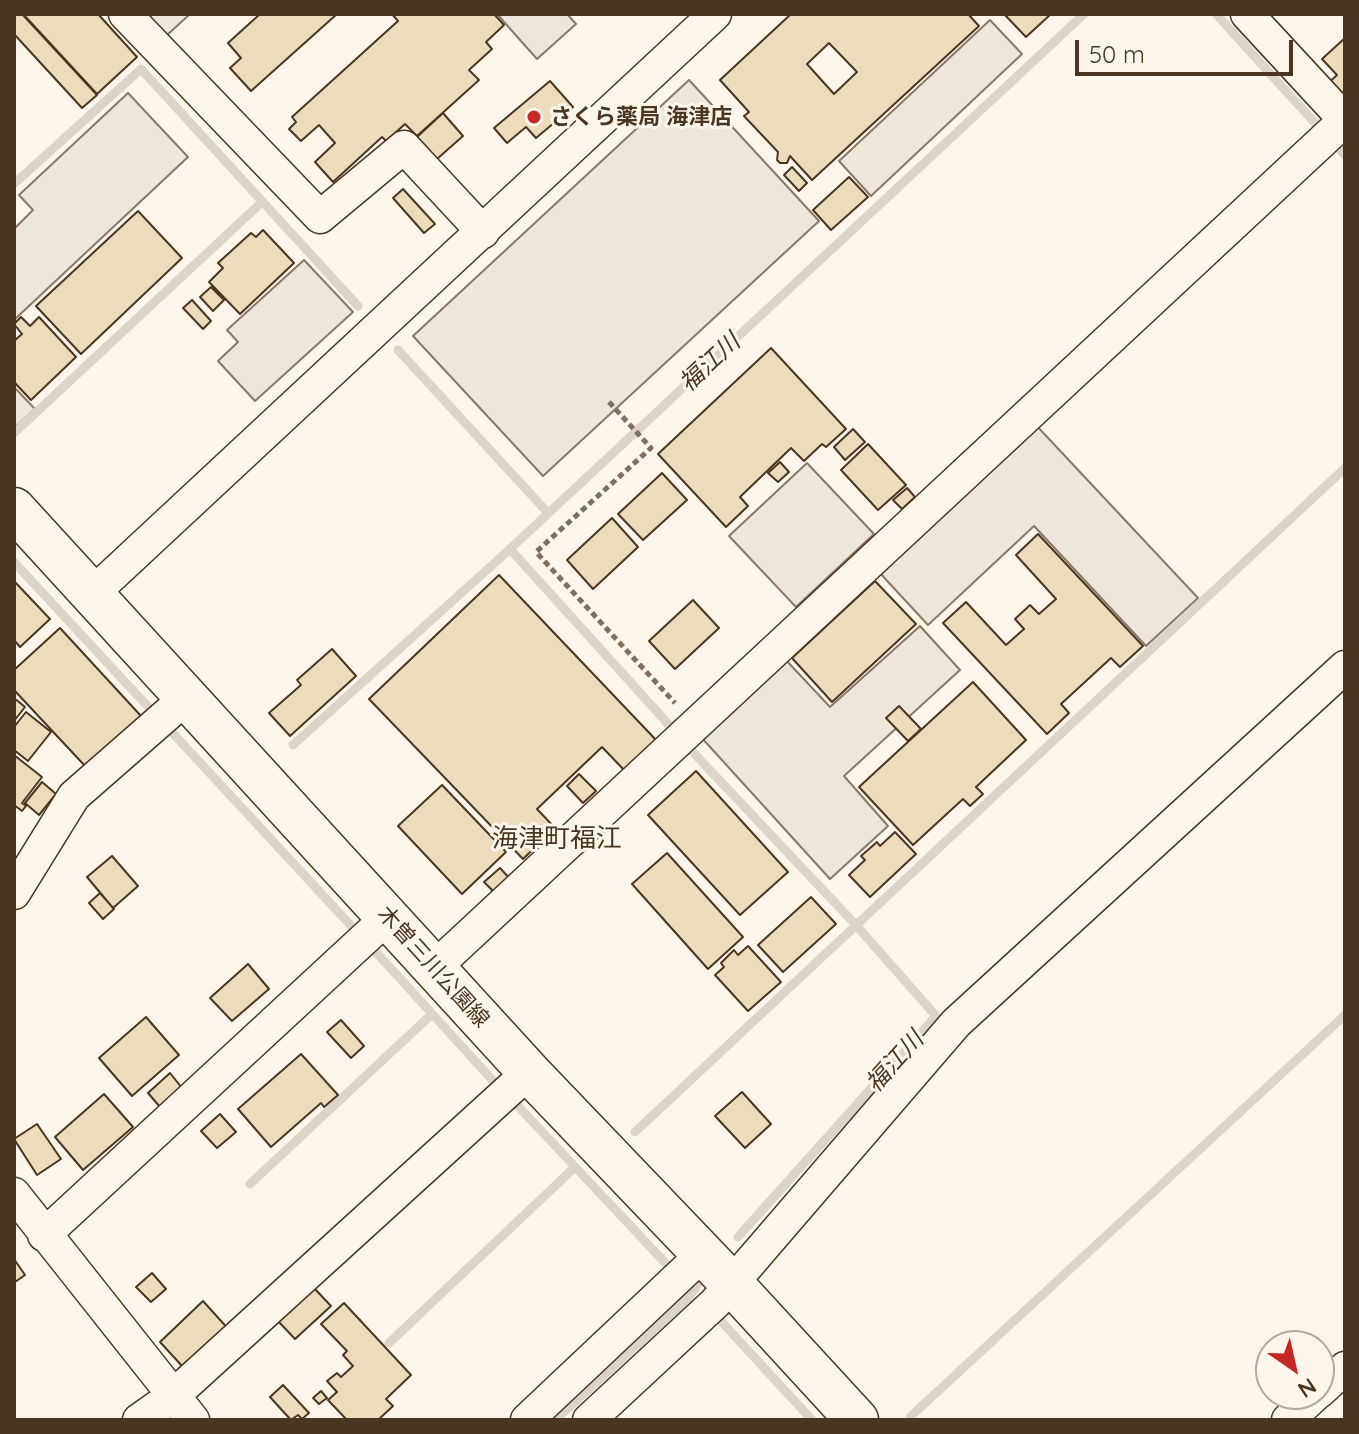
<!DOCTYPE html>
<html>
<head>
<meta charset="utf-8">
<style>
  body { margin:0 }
  #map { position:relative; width:1359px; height:1434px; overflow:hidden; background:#fbf6e9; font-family:Quicksand,sans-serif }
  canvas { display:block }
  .frame { position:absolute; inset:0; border:16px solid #4a3520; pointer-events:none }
  .north { position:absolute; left:1255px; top:1330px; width:80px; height:80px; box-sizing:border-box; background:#fbf6e9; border:2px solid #b4a999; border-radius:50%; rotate:146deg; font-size:22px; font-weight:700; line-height:32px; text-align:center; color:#4a3520 }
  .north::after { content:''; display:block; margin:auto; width:28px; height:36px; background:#c62828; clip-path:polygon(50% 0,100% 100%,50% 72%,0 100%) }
  .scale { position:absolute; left:1075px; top:40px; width:218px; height:36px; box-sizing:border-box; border:4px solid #4a3520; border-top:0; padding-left:10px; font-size:24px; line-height:28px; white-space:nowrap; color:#4a3520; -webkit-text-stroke:6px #fbf6e9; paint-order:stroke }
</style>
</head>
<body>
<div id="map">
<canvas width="1359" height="1434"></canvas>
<div class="frame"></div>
<div class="north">N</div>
<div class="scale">50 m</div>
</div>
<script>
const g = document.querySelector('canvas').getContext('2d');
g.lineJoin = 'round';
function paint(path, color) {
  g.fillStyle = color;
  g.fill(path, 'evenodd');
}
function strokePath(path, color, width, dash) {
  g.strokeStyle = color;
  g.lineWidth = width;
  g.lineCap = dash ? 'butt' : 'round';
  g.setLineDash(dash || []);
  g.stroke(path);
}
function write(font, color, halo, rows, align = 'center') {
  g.font = font + ' Quicksand,"Noto Sans JP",sans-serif';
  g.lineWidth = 6;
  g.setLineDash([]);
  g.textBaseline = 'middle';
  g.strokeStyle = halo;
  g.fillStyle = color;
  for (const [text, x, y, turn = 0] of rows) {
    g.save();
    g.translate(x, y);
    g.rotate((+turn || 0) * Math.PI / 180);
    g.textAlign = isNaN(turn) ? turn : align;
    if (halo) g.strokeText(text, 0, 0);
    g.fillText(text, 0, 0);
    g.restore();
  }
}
const parking = new Path2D(`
  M146,14H190L166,36Z
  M497,14H567L576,24L537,59Z
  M990,20L1022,54L871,196L839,161Z
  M689,80L819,221L543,476L413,336Z
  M128,93L188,157L14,320V229L33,210L19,195Z
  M304,260L353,312L255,401L218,361L238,342L227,330Z
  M14,387L35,409L14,428Z
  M1035,424L1198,598L1146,646L1034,526L928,625L878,571Z
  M807,463L874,534L796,607L729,536Z
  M920,626L960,670L844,776L888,826L830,879L701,737L785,659L830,707Z`);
paint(parking, '#ede7d9');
strokePath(parking, '#887966', 2);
strokePath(new Path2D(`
  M1216,14L1315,123
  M1337,147L1345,155
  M14,184L141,69L358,306
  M398,350L548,513
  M14,433L262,202
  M14,562L151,710
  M670,726L510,549L1084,14
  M168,728L355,930
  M293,745L510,549
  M689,748L855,924L936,1016L738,1237
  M375,951L496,1084
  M516,1104L671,1269
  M635,1132L1345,468
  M250,1184L432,1014
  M720,1320L812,1420
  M389,1343L575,1167
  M910,1417L1345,1015
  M555,1420L688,1298L700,1281`), '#dcd4c6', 9);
const building = new Path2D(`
  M14,14H22L97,95L82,108L14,34Z
  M23,14H98L137,57L97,94Z
  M260,14H337L251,91L230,68L241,58L228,43Z
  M392,14H494L504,25L486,42L492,49L469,70L479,80L417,136L405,124L386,141L382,137L333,182L315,162L335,143L319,125L301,141L289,129L296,122L292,117L398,21Z
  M791,14H968L979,26L812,180L790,156L787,163H780L777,160L778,152L744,116L749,112L720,80ZM829,43L857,72L834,94L807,64Z
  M1004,14H1051L1026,37Z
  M1345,38V100L1325,86L1337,75L1322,59Z
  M550,81L573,107L536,138L526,127L507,143L494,128Z
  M443,113L463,136L437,159L417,137Z
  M792,167L807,183L799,191L784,175Z
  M849,177L868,197L831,230L813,210Z
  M403,189L435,224L424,233L393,198Z
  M138,211L182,258L81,354L36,306Z
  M263,230L294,263L240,314L209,282L223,268L218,263L251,233L256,237Z
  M211,287L224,300L213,311L200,297Z
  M192,300L211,321L203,329L183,308Z
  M21,317L30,326L39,317L76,357L31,400L14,382V341L22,334L14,324Z
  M771,348L846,429L826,447L822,444L804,461L791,448L740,497L748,506L726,527L658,454Z
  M853,429L865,442L845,460L834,447Z
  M868,444L906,485L878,510L841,470Z
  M780,462L789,472L778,482L768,473Z
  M662,473L687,500L643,540L618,514Z
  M907,488L915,497L902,509L893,500Z
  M612,518L638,547L593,589L567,560Z
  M1038,534L1143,646L1120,667L1111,658L1061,704L1069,713L1047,734L943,623L966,602L1006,645L1024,629L1015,619L1030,605L1039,614L1056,599L1016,555Z
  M499,575L657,741L625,771L602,747L537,809L555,828L523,859L369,699Z
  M14,581L50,619L20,647L14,640Z
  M875,581L916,624L832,702L792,658Z
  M693,600L719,628L675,669L649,641Z
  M60,628L141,716L86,767L14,690V670Z
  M332,649L356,676L290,736L269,713L301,685L297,680Z
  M973,682L1026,740L976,787L983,794L970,806L963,799L913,845L859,787Z
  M14,698L25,707L14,721Z
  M899,706L921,729L908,741L886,718Z
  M26,712L51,732L28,761L14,750V727Z
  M14,755L42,777L22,803L26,806L22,811L14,805Z
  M696,771L788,872L740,915L648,815Z
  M579,774L596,791L583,803L567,786Z
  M42,782L56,794L39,815L25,803Z
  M442,785L506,852L462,894L398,826Z
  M895,832L916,854L870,897L849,875L865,860L861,856L877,842L880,846Z
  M667,853L743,937L708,969L632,884Z
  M112,856L138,886L113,908L87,877Z
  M500,868L511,880L496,894L484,882Z
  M100,893L114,909L103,919L89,903Z
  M811,897L836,924L783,972L758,945Z
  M748,946L781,982L748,1011L715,975L724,967L721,963L734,950L738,955Z
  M248,964L269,989L232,1021L210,998Z
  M146,1017L179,1055L132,1096L99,1058Z
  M341,1020L364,1046L351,1058L327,1032Z
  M301,1054L338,1095L324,1107L321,1103L271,1147L238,1109Z
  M170,1073L182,1088L160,1107L148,1093Z
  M742,1092L771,1124L745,1148L715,1116Z
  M104,1094L133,1127L83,1170L55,1137Z
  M220,1114L236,1132L217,1148L201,1131Z
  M37,1124L61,1159L37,1175L14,1139Z
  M14,1259L25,1275L15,1282L14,1281Z
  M152,1273L166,1289L151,1302L136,1287Z
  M314,1288L331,1306L295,1339L278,1321Z
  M203,1301L231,1332L183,1367L160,1342Z
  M344,1303L411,1375L386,1399L393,1406L378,1420H347L328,1400L337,1392L327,1381L337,1373L341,1377L353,1366L343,1355L347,1351L321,1324Z
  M283,1385L309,1413L302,1419L298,1415L291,1420L270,1397Z
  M321,1391L327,1398L319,1404L313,1398Z`);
paint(building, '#ecdcbc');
strokePath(building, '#4a3520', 2);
const minor = new Path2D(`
  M125,14L320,217L404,147L483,232
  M1247,14L1345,120
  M92,594L715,14
  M14,893L74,796L186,698
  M434,968L1345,120
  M14,1194L193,1420
  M44,1235L388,917
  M1319,1392L1345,1368
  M139,1420L173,1396L529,1072
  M527,1420L703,1254
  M589,1420L715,1303L956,1023L1345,667
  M1288,1420L1316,1394`);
const major = new Path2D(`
  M14,509L529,1072L732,1284L857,1420`);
strokePath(minor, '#4a3520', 35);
strokePath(major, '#4a3520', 45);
strokePath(new Path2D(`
  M609,402L651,448L536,552L675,703`), '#7f6f5c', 5, [6, 4]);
strokePath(minor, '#fbf6e9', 32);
strokePath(major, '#fbf6e9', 42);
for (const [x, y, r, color] of [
  [534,117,8,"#c62828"]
]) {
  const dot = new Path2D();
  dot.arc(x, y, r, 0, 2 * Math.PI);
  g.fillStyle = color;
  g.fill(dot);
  strokePath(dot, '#fbf6e9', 3);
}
write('bold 22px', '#4a3520', '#fbf6e9', [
  ["さくら薬局 海津店",550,117]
], 'left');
write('22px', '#4a3520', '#fbf6e9', [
  ["木曽三川公園線",433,967,48]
]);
write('italic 24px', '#4a3520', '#fbf6e9', [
  ["福江川",710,363,-43],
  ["福江川",895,1062,-48]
]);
write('26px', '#4a3520', '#fbf6e9', [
  ["海津町福江",557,839]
]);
</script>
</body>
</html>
